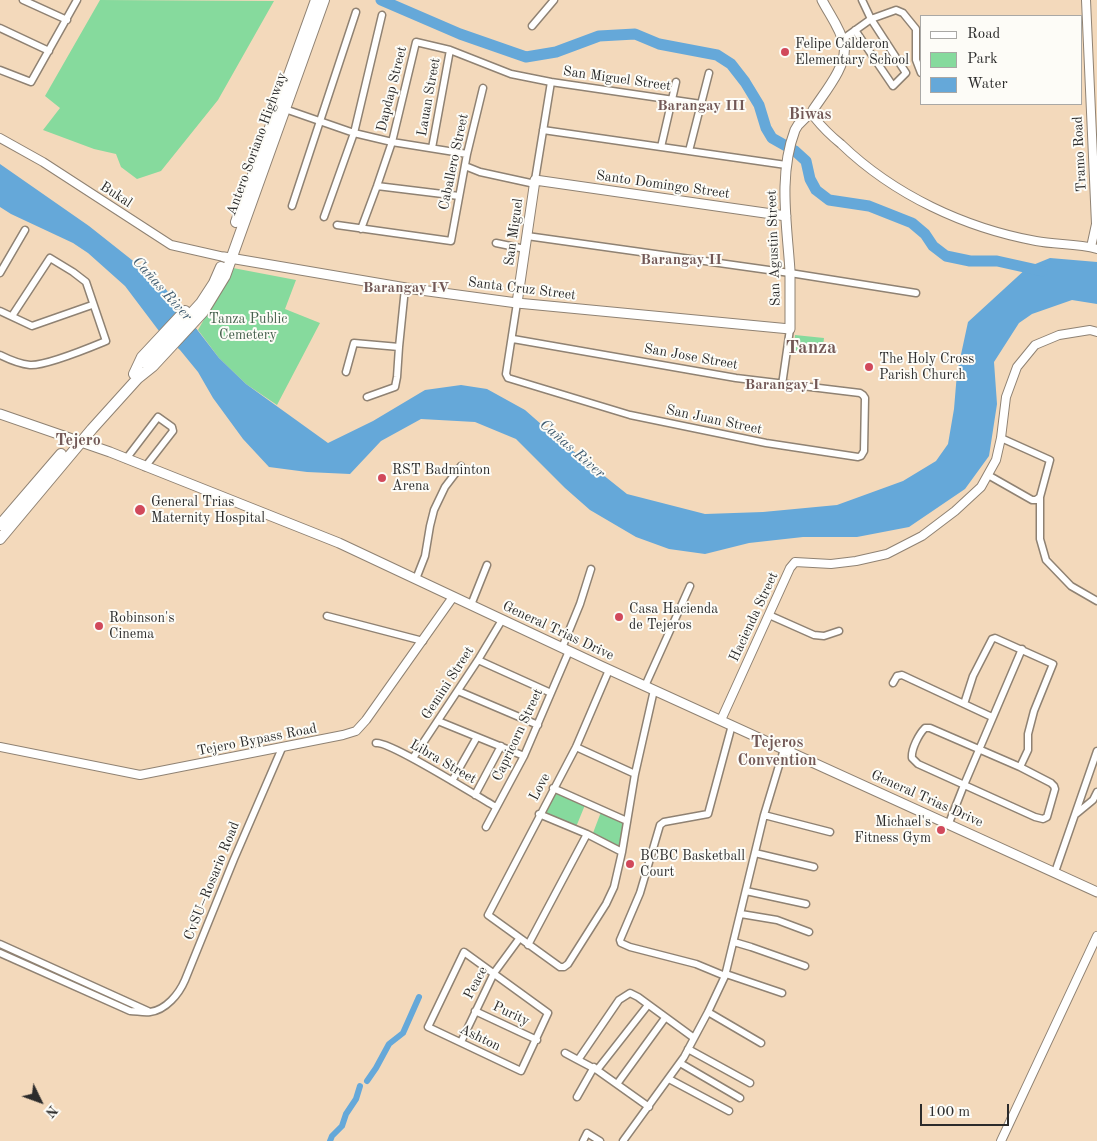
<!DOCTYPE html>
<html>
<head>
<meta charset="utf-8">
<style>
  body { margin:0 }
  #map { position:relative; width:1097px; height:1141px; overflow:hidden; background:#f3d9bb; font-family:"Old Standard TT",serif }
  canvas { display:block }
  .legend { position:absolute; left:920px; top:15px; width:162px; height:90px; box-sizing:border-box; background:#fdfcf7; border:1px solid #a9a8a5; margin:0; padding:6px 9px; list-style:none; font-size:15px; color:#2b2b2b }
  .legend li { display:flex; align-items:center; gap:10px; height:25px }
  .legend b { width:25px; border:1px solid #a9a8a5 }
  .north { position:absolute; left:15px; top:1076px; width:50px; height:50px; -webkit-text-stroke:4px #fdfcf7; paint-order:stroke; rotate:132deg; font-size:14px; font-weight:700; line-height:20px; text-align:center; color:#2b2b2b }
  .north::after { content:''; display:block; margin:auto; width:18px; height:22px; background:#2b2b2b; clip-path:polygon(50% 0,100% 100%,50% 72%,0 100%) }
  .scale { position:absolute; left:920px; top:1104px; width:89px; height:22px; box-sizing:border-box; border:2px solid #2b2b2b; border-top:0; padding-left:6px; font-size:15px; line-height:18px; white-space:nowrap; color:#2b2b2b; -webkit-text-stroke:4px #fdfcf7; paint-order:stroke }
</style>
</head>
<body>
<div id="map">
<canvas width="1097" height="1141"></canvas>
<ul class="legend">
<li><b style="height:6px;background:#fff"></b>Road</li>
<li><b style="height:14px;background:#86da9d"></b>Park</li>
<li><b style="height:14px;background:#65a8d9"></b>Water</li>
</ul>
<div class="north">N</div>
<div class="scale">100 m</div>
</div>
<script>
const g = document.querySelector('canvas').getContext('2d');
g.lineJoin = 'round';
function paint(path, color) {
  g.fillStyle = color;
  g.fill(path, 'evenodd');
}
function strokePath(path, color, width, dash) {
  g.strokeStyle = color;
  g.lineWidth = width;
  g.lineCap = dash ? 'butt' : 'round';
  g.setLineDash(dash || []);
  g.stroke(path);
}
function write(font, color, halo, rows, align = 'center') {
  g.font = font + ' "Old Standard TT",serif';
  g.lineWidth = 4;
  g.setLineDash([]);
  g.textBaseline = 'middle';
  g.strokeStyle = halo;
  g.fillStyle = color;
  for (const [text, x, y, turn = 0] of rows) {
    g.save();
    g.translate(x, y);
    g.rotate((+turn || 0) * Math.PI / 180);
    g.textAlign = isNaN(turn) ? turn : align;
    if (halo) g.strokeText(text, 0, 0);
    g.fillText(text, 0, 0);
    g.restore();
  }
}
paint(new Path2D(`
  M100,0L274,1L218,100L161,171L137,179L121,167L116,154L94,149L43,130L60,108L45,96Z
  M233,268L296,280L285,309L320,323L277,405L246,384L219,358L198,330Z
  M795,335L824,338L822,354L794,351Z
  M556,792L585,805L576,827L545,813Z
  M601,812L624,824L621,849L593,833Z`), '#86da9d');
paint(new Path2D(`
  M0,164L89,226L161,283L219,358L246,384L328,443L373,421L425,390L461,385L487,389L525,410L558,439L627,494L705,514L763,512L837,505L903,481L936,461L948,444L954,409L957,373L968,322L1028,267L1050,258L1097,262V304L1072,300L1032,314L1019,323L994,362L997,404L989,456L965,489L909,527L857,537H803L749,543L705,554L669,549L636,537L590,510L565,488L516,439L475,422L421,419L381,441L350,474L307,472L269,467L243,439L213,398L198,372L180,350L159,331L125,286L88,253L73,243L11,214L0,207Z`), '#65a8d9');
strokePath(new Path2D(`
  M367,1081L376,1068L389,1044L403,1033L419,997
  M330,1141L332,1136L342,1126L346,1114L356,1099L360,1086`), '#65a8d9', 6);
strokePath(new Path2D(`
  M381,0L460,34L526,57L556,52L599,36L635,34L659,44L717,55L731,64L745,82L759,105L766,128L772,138L795,151L806,161L810,179L816,190L829,200L869,206L912,223L925,234L933,246L946,256L970,261H997L1042,271`), '#65a8d9', 11);
const minor = new Path2D(`
  M23,0L67,20
  M862,0L871,19L896,10L903,13L916,29V60L921,73
  M532,26L554,0
  M0,28L49,51
  M843,39L871,19L906,73L893,86L855,30
  M0,70L31,82L77,0
  M701,104L709,73
  M282,108L354,133L392,142L467,154
  M543,130L786,165
  M661,147L676,82
  M432,148L450,50
  M465,166L480,172L535,184
  M535,180L551,82L701,104L689,151
  M377,186L459,196
  M292,206L356,12
  M324,217L354,133L382,15
  M337,225L451,241L467,154L483,88
  M361,229L377,186L392,142L416,42L450,50L511,74L551,82
  M527,236L790,273L916,293
  M496,243L525,249
  M0,273L25,230
  M0,311L32,326L92,305
  M513,339L736,378L860,393L863,395L865,398L864,451L861,456L858,457L766,443L630,415L508,378L506,374L517,303
  M0,355C10,360 20,364 30,365C46,366 89,348 106,341L86,282L73,272L50,258L12,316
  M346,372L354,343L399,347L405,288
  M782,385L790,329
  M367,397L395,387L397,377L399,347
  M126,459L158,417L172,427L173,431L145,467
  M988,475L1032,500H1036L1040,497L1050,460L1001,438
  M1040,497V539L1046,560L1071,586L1097,601
  M416,579L425,556L430,526L434,510L445,487L461,466
  M471,605L487,565
  M769,615L814,635L824,636L839,631
  M327,616L423,641
  M562,648L580,604L591,569
  M478,660L551,693
  M609,670L576,747L488,915L560,967H564L568,964L606,904L614,887L622,852L635,774L654,690
  M893,683L897,676L902,675L992,717
  M645,686L690,586
  M458,691L538,725
  M964,704L973,676L992,639L995,638L1053,664L1034,711L1028,734V750L1020,767
  M438,721L524,756
  M925,728H930L1020,767L1051,783L1054,786L1055,789L1047,817L1043,819L1035,817L918,764L912,758C911,749 919,734 925,728Z
  M376,743C390,741 478,797 496,807
  M576,747L635,774
  M413,758L478,660L502,620
  M452,781L477,737
  M553,788L627,821
  M475,795L501,746
  M539,814L587,834L622,852
  M1076,814L1093,800L1097,792
  M764,815L830,832
  M949,823L964,785L1022,649
  M486,827L524,756L569,651
  M755,853L814,867
  M1055,872L1097,751
  M746,891L806,904
  M741,914L777,920L809,932
  M734,942L751,947L805,966
  M0,944L148,1011
  M528,945L587,834
  M464,952L548,1013L521,1071L428,1027Z
  M0,953L130,1011C136,1011 144,1013 150,1012C166,1010 179,994 185,980L234,859L282,748
  M726,974L782,993
  M725,976L696,964L630,947L621,943L620,940L640,893L660,825L664,822L708,814L732,725
  M475,1011L537,1040
  M708,1012L761,1043
  M461,1042L494,973L519,939
  M688,1049L750,1083
  M565,1053L578,1060
  M680,1063L740,1098
  M597,1070L648,1005
  M669,1079L729,1111
  M617,1084L665,1018
  M577,1097L594,1067
  M649,1107L597,1070L578,1060L619,1000L630,993L638,997L694,1038
  M583,1141L587,1133L600,1141
  M623,1141L684,1057L708,1012L725,976L764,815L784,749`);
const tertiary = new Path2D(`
  M1086,0L1096,224L1091,247
  M814,117C822,127 831,136 841,144C894,195 965,228 1036,241C1056,245 1078,243 1097,249
  M0,138L43,162L171,245L224,257
  M721,720L790,568L795,562L831,564L856,561L887,554L922,536L955,511L981,487L996,460L1001,438L1006,397L1017,367L1035,345L1059,335L1090,330L1097,332
  M0,747L140,775L343,735L356,731L366,720L453,597
  M1001,1141L1097,936`);
const secondary = new Path2D(`
  M813,110C824,93 848,65 844,45C841,29 829,14 822,0
  M224,257L406,288L517,303L790,329C790,310 790,290 790,271C787,224 778,175 795,130L798,125L807,116
  M517,303L535,180L786,216
  M0,414L110,452L339,543L601,666L1097,892`);
const primary = new Path2D(`
  M236,222L316,0
  M146,363L201,303L214,283L221,267
  M134,374L142,357L185,311
  M0,525L61,454
  M0,539L92,429L138,378L153,366L203,312L225,276L324,0`);
strokePath(minor, '#8f8273', 9);
strokePath(tertiary, '#8f8273', 10);
strokePath(secondary, '#8f8273', 11);
strokePath(primary, '#8f8273', 12);
strokePath(minor, '#fff', 6);
strokePath(tertiary, '#fff', 8);
strokePath(secondary, '#fff', 9);
strokePath(primary, '#fff', 10);
for (const [x, y, r, color] of [
  [785,52,5,"#d1495b"],
  [869,367,5,"#d1495b"],
  [382,478,5,"#d1495b"],
  [140,510,6,"#d1495b"],
  [619,617,5,"#d1495b"],
  [99,626,5,"#d1495b"],
  [941,830,5,"#d1495b"],
  [630,864,5,"#d1495b"]
]) {
  const dot = new Path2D();
  dot.arc(x, y, r, 0, 2 * Math.PI);
  g.fillStyle = color;
  g.fill(dot);
  strokePath(dot, '#fdfcf7', 2);
}
write('14px', '#2b2b2b', '#fdfcf7', [
  ["Felipe Calderon",795,44],
  ["Elementary School",795,60],
  ["The Holy Cross",879,359],
  ["Parish Church",879,375],
  ["RST Badminton",392,470],
  ["Arena",392,486],
  ["General Trias",151,502],
  ["Maternity Hospital",151,518],
  ["Casa Hacienda",629,609],
  ["de Tejeros",629,625],
  ["Robinson's",109,618],
  ["Cinema",109,634],
  ["Michael's",931,822,"right"],
  ["Fitness Gym",931,838,"right"],
  ["BCBC Basketball",640,856],
  ["Court",640,872]
], 'left');
write('14px', '#2b2b2b', '#fdfcf7', [
  ["San Miguel Street",617,79,8],
  ["Dapdap Street",392,89,-76],
  ["Lauan Street",429,97,-80],
  ["Antero Soriano Highway",257,144,-70],
  ["Tramo Road",1080,154,-93],
  ["Caballero Street",454,162,-78],
  ["Santo Domingo Street",663,185,8],
  ["Bukal",116,195,33],
  ["San Miguel",514,232,-82],
  ["San Agustin Street",774,248,-92],
  ["Santa Cruz Street",522,289,7],
  ["San Jose Street",691,357,10],
  ["San Juan Street",714,420,12],
  ["Hacienda Street",754,617,-65],
  ["General Trias Drive",558,631,25],
  ["Gemini Street",448,683,-57],
  ["Capricorn Street",518,735,-65],
  ["Tejero Bypass Road",257,740,-11],
  ["Libra Street",443,762,30],
  ["Love",540,787,-62],
  ["General Trias Drive",927,799,24],
  ["CvSU–Rosario Road",212,881,-68],
  ["Peace",476,983,-62],
  ["Purity",511,1014,25],
  ["Ashton",480,1038,26]
]);
write('14px', '#46604d', '#fdfcf7', [
  ["Tanza Public",248,319],
  ["Cemetery",248,335]
]);
write('bold 15px', '#725856', '#fdfcf7', [
  ["Barangay III",701,106],
  ["Barangay II",681,260],
  ["Barangay IV",406,288],
  ["Barangay I",782,385]
]);
write('italic 15px', '#425d71', '#fdfcf7', [
  ["Cañas River",162,289,48],
  ["Cañas River",572,449,41]
]);
write('bold 16px', '#725856', '#fdfcf7', [
  ["Biwas",810,115],
  ["Tejero",78,441],
  ["Tejeros",777,743],
  ["Convention",777,761]
]);
write('bold 19px', '#725856', '#fdfcf7', [
  ["Tanza",811,348]
]);
</script>
</body>
</html>
